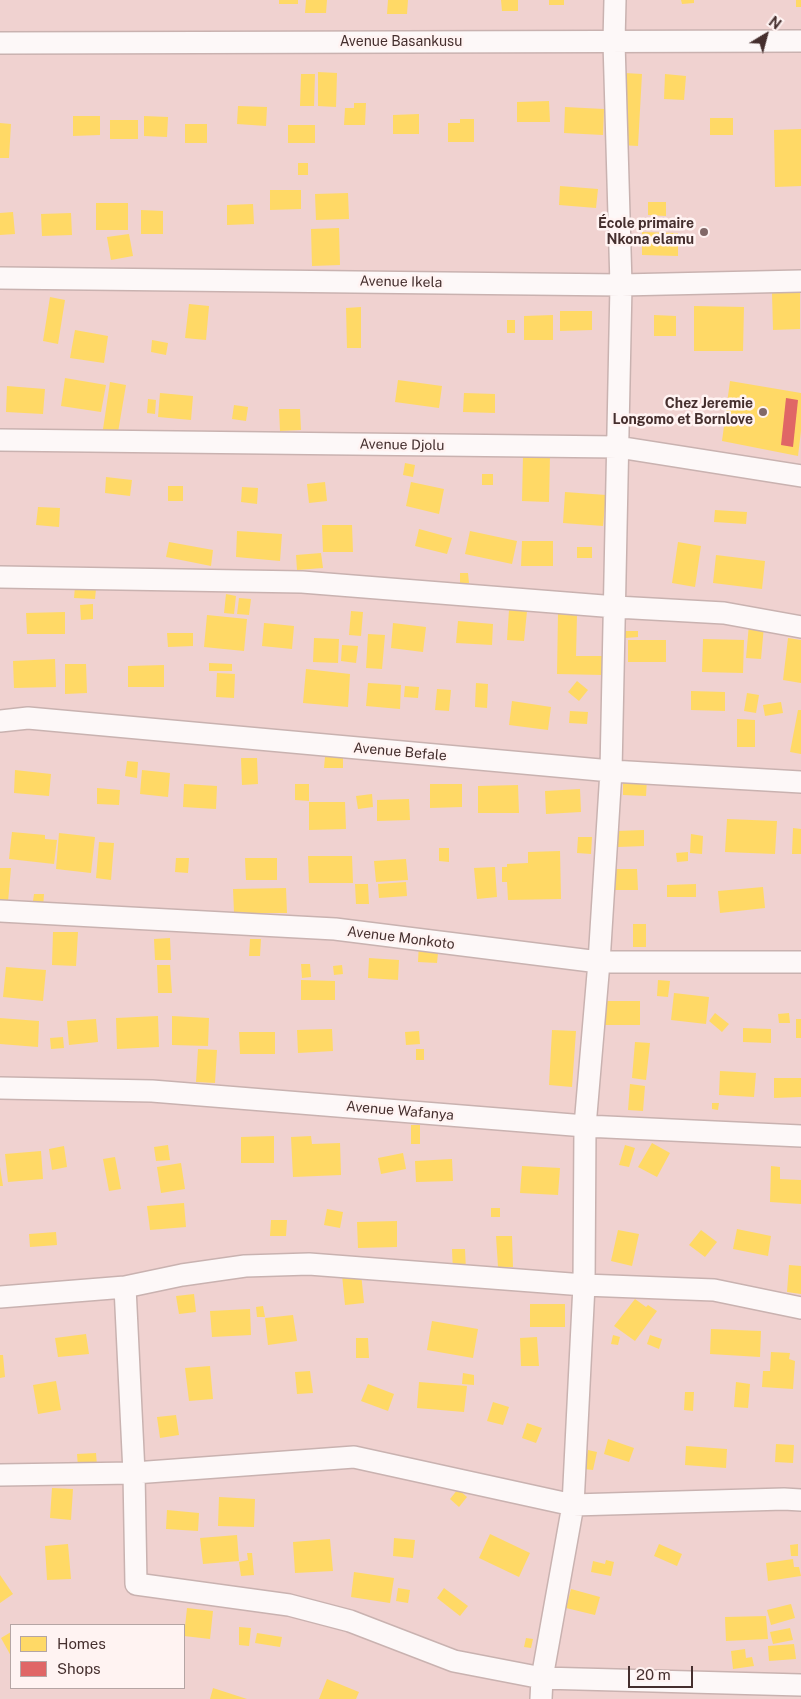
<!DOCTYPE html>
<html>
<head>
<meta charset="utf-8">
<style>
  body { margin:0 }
  #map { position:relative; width:801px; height:1699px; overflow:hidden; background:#f0d2d0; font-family:"Public Sans",sans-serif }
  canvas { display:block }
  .legend { position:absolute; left:10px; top:1624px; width:175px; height:65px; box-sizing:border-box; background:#fff3f2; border:1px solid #b5a5a4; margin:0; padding:6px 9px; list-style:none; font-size:15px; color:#452f2e }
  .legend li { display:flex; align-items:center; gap:10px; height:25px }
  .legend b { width:25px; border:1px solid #b5a5a4 }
  .north { position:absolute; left:741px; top:10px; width:50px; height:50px; -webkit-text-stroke:4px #fff3f2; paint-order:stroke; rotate:37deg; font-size:14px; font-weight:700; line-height:20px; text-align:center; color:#452f2e }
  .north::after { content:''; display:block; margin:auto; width:18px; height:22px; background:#452f2e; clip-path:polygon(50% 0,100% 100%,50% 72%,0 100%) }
  .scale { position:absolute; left:628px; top:1666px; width:65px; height:22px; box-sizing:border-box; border:2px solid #452f2e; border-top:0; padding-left:6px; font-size:15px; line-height:18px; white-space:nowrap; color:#452f2e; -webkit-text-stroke:4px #fff3f2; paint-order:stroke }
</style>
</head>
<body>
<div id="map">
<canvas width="801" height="1699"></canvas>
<ul class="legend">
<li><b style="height:14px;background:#ffd966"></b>Homes</li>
<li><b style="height:14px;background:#e06666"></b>Shops</li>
</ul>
<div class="north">N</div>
<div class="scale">20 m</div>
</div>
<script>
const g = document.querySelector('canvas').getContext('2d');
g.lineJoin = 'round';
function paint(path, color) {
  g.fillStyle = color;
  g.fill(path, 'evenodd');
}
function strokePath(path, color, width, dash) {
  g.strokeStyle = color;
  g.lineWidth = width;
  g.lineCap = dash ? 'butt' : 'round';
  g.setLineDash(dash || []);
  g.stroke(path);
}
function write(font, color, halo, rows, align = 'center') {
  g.font = font + ' "Public Sans",sans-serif';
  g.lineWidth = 5;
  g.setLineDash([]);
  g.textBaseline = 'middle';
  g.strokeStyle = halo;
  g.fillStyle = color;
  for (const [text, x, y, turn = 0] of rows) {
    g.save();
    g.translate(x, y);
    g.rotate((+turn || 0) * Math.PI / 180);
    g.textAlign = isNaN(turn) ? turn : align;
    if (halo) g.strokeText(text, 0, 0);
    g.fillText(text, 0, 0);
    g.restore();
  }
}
paint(new Path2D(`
  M279,0H298V4H279Z
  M306,0H327L326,13H305Z
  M388,0H408L407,14H387Z
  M501,0H518V11H502Z
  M549,0H564V5H549Z
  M681,0H694V3L682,4Z
  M796,0H801V7H796Z
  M318,72L337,73L336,107L318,106Z
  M625,73L642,74L638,146L620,145Z
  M301,74H315L314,106H300Z
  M665,74L686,76L684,100L664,99Z
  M549,101L550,122H517V102Z
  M354,103H366L365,125H344L345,108H354Z
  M238,106L267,107L266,126L237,124Z
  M565,107L604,109L603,135L564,133Z
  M419,114V134H393V115Z
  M73,116H100V135L73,136Z
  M144,116L168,117L167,137L144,136Z
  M710,118H733V135H710Z
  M460,119H474V142H448V123H460Z
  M110,120H138V139H110Z
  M0,123L11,124L9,158H0Z
  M185,124H207V143H185Z
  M288,125H315V143H288Z
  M801,129V186L775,187L774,130Z
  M298,163H308V175H298Z
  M560,186L598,189L596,208L559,205Z
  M270,190H301V209L270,210Z
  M348,193L349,219L316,220L315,194Z
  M648,202H666V216L648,215Z
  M96,203H128V230H96Z
  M253,204L254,224L227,225V205Z
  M141,210L163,211V234H141Z
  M13,212L15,234L0,235V213Z
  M71,213L72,235L42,236L41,214Z
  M339,228L340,265L312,266L311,229Z
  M642,232L678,233V256L642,255Z
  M129,234L133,256L111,260L107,237Z
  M772,293H800V329L773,330Z
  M50,297L65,300L58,344L43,341Z
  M189,304L209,306L206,340L185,338Z
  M694,306L744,307L743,351H694Z
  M361,307V348H347L346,308Z
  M560,311H592V330L560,331Z
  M553,315V340H524V316Z
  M654,315L676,316V336H654Z
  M507,320H515V333H507Z
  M75,330L108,336L104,363L70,358Z
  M152,340L168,343L166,355L151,352Z
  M65,378L106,385L101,412L61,406Z
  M398,380L442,386L439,408L395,402Z
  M730,381L801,393V431L798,456L722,441Z
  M110,382L126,385L117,438L102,436Z
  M7,386L45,389L43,414L6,412Z
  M160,393L193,396L191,420L158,417Z
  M464,393L495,394V413L463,412Z
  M148,399L156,400L155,414L147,413Z
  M234,405L248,407L246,421L232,419Z
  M279,409H300L301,430L280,431Z
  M523,455L550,456L549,502L522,501Z
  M405,463L415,465L413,477L403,475Z
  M482,474H493V485H482Z
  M106,477L132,480L130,496L105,493Z
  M325,482L327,501L309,503L307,484Z
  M411,482L444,489L439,514L406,506Z
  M168,486H183V501H168Z
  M242,487L258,488L257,504L241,502Z
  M565,492L606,495L603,526L563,523Z
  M38,507L60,508L59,527L36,525Z
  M715,510L747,512L746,524L714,522Z
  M322,525H352L353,552H323Z
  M419,529L452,538L447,554L415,546Z
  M237,531L282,534L280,561L236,557Z
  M470,531L517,541L512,564L465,554Z
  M522,541H553V566H521Z
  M169,542L213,550L211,566L166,557Z
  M678,542L701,546L695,587L672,583Z
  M577,547H592V558H577Z
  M321,553L323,568L297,570L296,555Z
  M716,555L765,561L762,589L713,583Z
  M460,573H468L469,583H460Z
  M75,587L96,589L95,599L74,598Z
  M226,594L236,596L234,614L224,613Z
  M239,598L251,599L249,615L237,614Z
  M93,604V619L81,620L80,605Z
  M509,610L527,611L524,641L507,640Z
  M351,611L363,612L361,636L349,635Z
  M65,612V634H27L26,613Z
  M558,614H577L576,656H603V675L557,674Z
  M207,615L247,619L244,651L204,647Z
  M458,621L493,624L492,645L456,643Z
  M264,623L294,626L292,649L262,646Z
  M393,623L426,627L423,652L391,648Z
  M749,624L764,626L761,659L746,658Z
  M624,631H638V637L625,638Z
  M167,633H193V646L168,647Z
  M368,634L385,635L382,669L366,668Z
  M314,638L339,639L338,663L313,662Z
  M788,638L801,640V683L783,680Z
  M703,639L744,640L743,673L702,672Z
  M628,640H666V662H628Z
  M342,645L358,646L356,663L341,661Z
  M55,659L56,687L14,688L13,661Z
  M209,663L232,664V671H209Z
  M65,664H86L87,693L65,694Z
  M164,665V687H128V666Z
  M306,669L350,674L348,707L303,703Z
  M217,673L235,674L234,698L216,697Z
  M577,681L588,690L579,701L568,692Z
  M368,683L401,685L400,709L366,706Z
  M476,683L488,684L487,708L475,707Z
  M405,686L419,687L418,698L404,697Z
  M437,689L451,690L449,711L435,710Z
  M691,691L725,692V711L691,710Z
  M747,693L759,695L756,713L744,711Z
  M512,701L551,707L548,730L509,725Z
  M781,702L783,713L765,716L763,705Z
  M798,710H801V754L790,752Z
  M570,711L588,712L587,724L569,723Z
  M737,719L755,720V747H737Z
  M325,757H343V768H324Z
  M241,758H257L258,784L242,785Z
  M127,761L138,762L137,778L125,776Z
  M15,770L51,774L49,796L14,793Z
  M142,770L170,773L168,797L140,794Z
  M623,779H647L646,796L623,795Z
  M184,784L217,786L216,809L183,807Z
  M295,784H309V801L295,800Z
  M430,784H462V807L430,808Z
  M518,785L519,813H478V786Z
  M97,788L120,790L119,805L97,804Z
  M580,789L581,812L546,814L545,791Z
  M372,794L373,807L358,809L356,796Z
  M409,799L410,820L377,821V800Z
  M309,802H345L346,829L309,830Z
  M727,819L777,821L775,854L725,852Z
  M793,828L801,829V854H792Z
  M644,830V846L618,847L617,831Z
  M12,832L45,835V839L57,840L54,864L9,859Z
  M59,833L95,837L91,873L56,869Z
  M691,834L703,836L702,854L690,853Z
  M578,837H592L591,854L577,853Z
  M99,842L114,843L111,880L96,878Z
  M439,848H449V862L439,861Z
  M560,851L561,899L508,900L507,882H502V867H507V864L528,863V852Z
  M688,852V861L677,862L676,853Z
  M308,856H352L353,883H309Z
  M176,858H189L188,873L175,872Z
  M245,858H277V880H246Z
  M406,859L408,880L376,882L374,861Z
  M495,867L497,897L477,899L474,868Z
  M0,868H11L8,902L0,901Z
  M610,869H637L638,890H610Z
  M406,882L407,896L379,898L378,884Z
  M355,884H368L369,904H356Z
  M696,884V897H667V885Z
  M763,887L765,908L720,913L718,891Z
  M286,888L287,913H234L233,889Z
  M34,894H44L43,908H32Z
  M633,924H646V947H633Z
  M53,932H78L76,966L52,965Z
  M170,938L171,960H155L154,939Z
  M250,939H261L260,956H249Z
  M419,942L439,943L437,963L418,962Z
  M369,958L399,960L398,980L368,978Z
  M301,964H310L311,977L302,978Z
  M157,965H170L172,993H158Z
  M342,965L343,974L334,975L333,966Z
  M6,967L46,970L43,1001L3,997Z
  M301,980L335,981V1000H301Z
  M658,980L670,981L668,997L657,996Z
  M674,993L709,997L706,1024L671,1020Z
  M604,1001H640V1025H604Z
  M715,1013L729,1024L722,1032L709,1021Z
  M789,1013L790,1023H779L778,1014Z
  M158,1016L159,1047L117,1049L116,1018Z
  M172,1016L209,1018L208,1046L172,1045Z
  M0,1018L39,1021L38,1047L0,1044Z
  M96,1019L98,1042L69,1045L67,1021Z
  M796,1019H801V1038H796Z
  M743,1028L771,1029V1043L743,1042Z
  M332,1029L333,1051L298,1053L297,1030Z
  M552,1030L576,1031L572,1087L549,1085Z
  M419,1031L420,1044L406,1045L405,1032Z
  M239,1032H275V1054H240Z
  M63,1037L64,1048L51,1049L50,1038Z
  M635,1042L650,1043L646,1080L632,1078Z
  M198,1049L217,1050L215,1083L196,1082Z
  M416,1049H424V1060H416Z
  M720,1071L756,1073L754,1097L719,1095Z
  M774,1078H801V1097L774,1098Z
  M630,1084L645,1086L643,1111L628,1110Z
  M712,1103H719L718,1110L712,1109Z
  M411,1125H420V1144H411Z
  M274,1136V1163H241V1137Z
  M311,1136L312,1144L340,1143L341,1175L293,1177L291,1137Z
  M652,1143L670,1153L657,1177L638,1167Z
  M168,1145L170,1160L156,1161L154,1147Z
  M625,1145L635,1148L629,1167L619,1165Z
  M64,1146L67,1167L52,1170L49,1149Z
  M41,1151L43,1179L8,1182L5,1154Z
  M403,1153L406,1169L381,1174L378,1158Z
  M115,1157L121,1189L109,1191L103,1159Z
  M452,1159L453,1181L416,1182L415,1161Z
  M181,1163L185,1189L161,1193L157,1167Z
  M522,1166L560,1168L558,1195L520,1193Z
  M771,1166L780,1167V1179L801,1180V1204L770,1202Z
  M0,1167L3,1186H0Z
  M184,1203L186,1227L150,1230L147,1206Z
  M491,1208H500V1217H491Z
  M327,1209L343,1212L340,1228L324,1225Z
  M271,1220H287L286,1236H270Z
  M397,1221V1247L358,1248L357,1222Z
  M737,1229L771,1236L768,1256L733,1249Z
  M618,1230L639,1234L632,1266L611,1261Z
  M701,1230L717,1242L705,1257L689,1245Z
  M56,1232L57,1245L30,1247L29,1234Z
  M496,1236H512L513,1267H498Z
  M452,1249H465L466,1271L453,1272Z
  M789,1265L801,1266V1294L787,1292Z
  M361,1273L364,1303L345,1305L342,1275Z
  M194,1294L196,1312L179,1314L176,1296Z
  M635,1299L646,1307L648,1305L657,1311L635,1341L614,1326Z
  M530,1304H565V1327H530Z
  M263,1306L265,1317H257L256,1307Z
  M250,1309L251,1335L212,1337L210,1311Z
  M293,1315L297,1341L268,1345L265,1318Z
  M432,1321L478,1329L473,1358L427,1350Z
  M711,1329L761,1331L760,1357L710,1354Z
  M86,1334L89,1354L58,1357L55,1338Z
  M613,1335L620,1337L618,1345L611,1344Z
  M650,1335L662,1339L659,1349L647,1344Z
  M537,1337L539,1366H521L520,1338Z
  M356,1338H368L369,1358H356Z
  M771,1352L790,1353L789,1359L795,1361L793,1389L762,1387L763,1371H770Z
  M0,1355H3L5,1377L0,1378Z
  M210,1366L213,1399L189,1401L185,1368Z
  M310,1371L313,1393L297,1394L295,1372Z
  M463,1373L474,1375V1385L462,1384Z
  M56,1381L61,1410L38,1414L33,1385Z
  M419,1382L467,1386L464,1412L417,1408Z
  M736,1382L750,1384L748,1408L734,1407Z
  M368,1384L394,1394L388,1411L361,1401Z
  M685,1392H694L693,1411L684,1410Z
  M493,1402L509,1407L503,1425L487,1421Z
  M176,1415L179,1435L160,1438L157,1417Z
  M527,1423L542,1428L536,1443L522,1438Z
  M608,1439L634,1448L629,1462L604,1454Z
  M776,1444L794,1445L793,1463L775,1462Z
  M686,1446L727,1449L726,1468L685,1465Z
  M588,1450L597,1452L593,1470L584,1469Z
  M96,1453L97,1466L78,1467L77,1454Z
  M52,1488L73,1489L71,1520L50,1518Z
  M458,1489L467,1497L459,1507L450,1499Z
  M219,1497L255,1499L254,1527L218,1526Z
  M167,1510L199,1513L198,1531L166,1529Z
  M490,1534L530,1553L519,1577L479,1558Z
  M237,1535L239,1561L203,1564L200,1538Z
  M394,1538L415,1540L413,1558L393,1556Z
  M330,1539L333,1571L295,1573L293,1542Z
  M68,1544L71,1579L47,1580L45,1546Z
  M659,1544L682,1554L677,1566L654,1556Z
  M798,1544V1556H791L790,1545Z
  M247,1553H252L254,1575L241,1576L239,1562L248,1560Z
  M793,1559L794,1567H799L801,1576L768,1581L766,1563Z
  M606,1560L614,1562L611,1576L591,1572L593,1561L605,1564Z
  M354,1572L394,1578L390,1603L351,1597Z
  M0,1575L13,1594L0,1603Z
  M398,1588L410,1590L408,1603L396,1601Z
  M444,1588L468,1606L460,1616L437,1598Z
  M571,1589L600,1597L595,1615L566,1608Z
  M791,1604L795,1618L771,1625L767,1610Z
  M187,1608L213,1611L210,1639L184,1636Z
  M766,1616L768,1639L726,1641L725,1617Z
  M239,1627L251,1628L249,1646L239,1645Z
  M790,1628L793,1640L773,1644L770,1632Z
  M11,1632V1656L1,1638Z
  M257,1633L282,1637L280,1647L255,1643Z
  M526,1638L533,1639L531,1648L524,1647Z
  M794,1644L796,1659L769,1661L768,1646Z
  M745,1649L746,1658L752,1657L754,1666L733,1669L731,1651Z
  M327,1679L359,1692L356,1699H319Z
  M213,1688L247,1699H210Z`), '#ffd966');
paint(new Path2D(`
  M786,398L798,400L793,447L781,445Z`), '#e06666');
const minor = new Path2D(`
  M0,43L801,41
  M0,278L621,285L801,281
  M0,440L618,447L801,476
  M0,577L302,582L616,607L724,613L801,627
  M0,721L28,718L611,771L801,782
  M0,911L335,929L599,962H801
  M0,1088L152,1091L585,1126L801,1136
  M125,1287L134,1473L136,1584L289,1605L350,1621L454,1661L542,1678L801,1685
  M0,1297L125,1287L182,1275L245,1266L309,1264L584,1285L714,1290L801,1308
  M0,1475L134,1473L354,1457L573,1505L784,1499L801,1500
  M541,1699L542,1678L573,1505L584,1285L585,1126L599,962L611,771L621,285L614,42L615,0`);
strokePath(minor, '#c9b2b0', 24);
strokePath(minor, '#fdf8f8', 21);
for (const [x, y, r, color] of [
  [704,232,5,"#816867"],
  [763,412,5,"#816867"]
]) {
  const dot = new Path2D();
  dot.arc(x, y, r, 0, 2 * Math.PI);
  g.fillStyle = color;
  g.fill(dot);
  strokePath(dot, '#fff3f2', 2);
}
write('14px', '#452f2e', '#fff3f2', [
  ["Avenue Basankusu",401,42],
  ["Avenue Ikela",401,282,1],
  ["Avenue Djolu",402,445,1],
  ["Avenue Befale",400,752,5],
  ["Avenue Monkoto",401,938,7],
  ["Avenue Wafanya",400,1111,5]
]);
write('bold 14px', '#452f2e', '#fff3f2', [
  ["École primaire",694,224],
  ["Nkona elamu",694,240],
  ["Chez Jeremie",753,404],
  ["Longomo et Bornlove",753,420]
], 'right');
</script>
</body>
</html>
